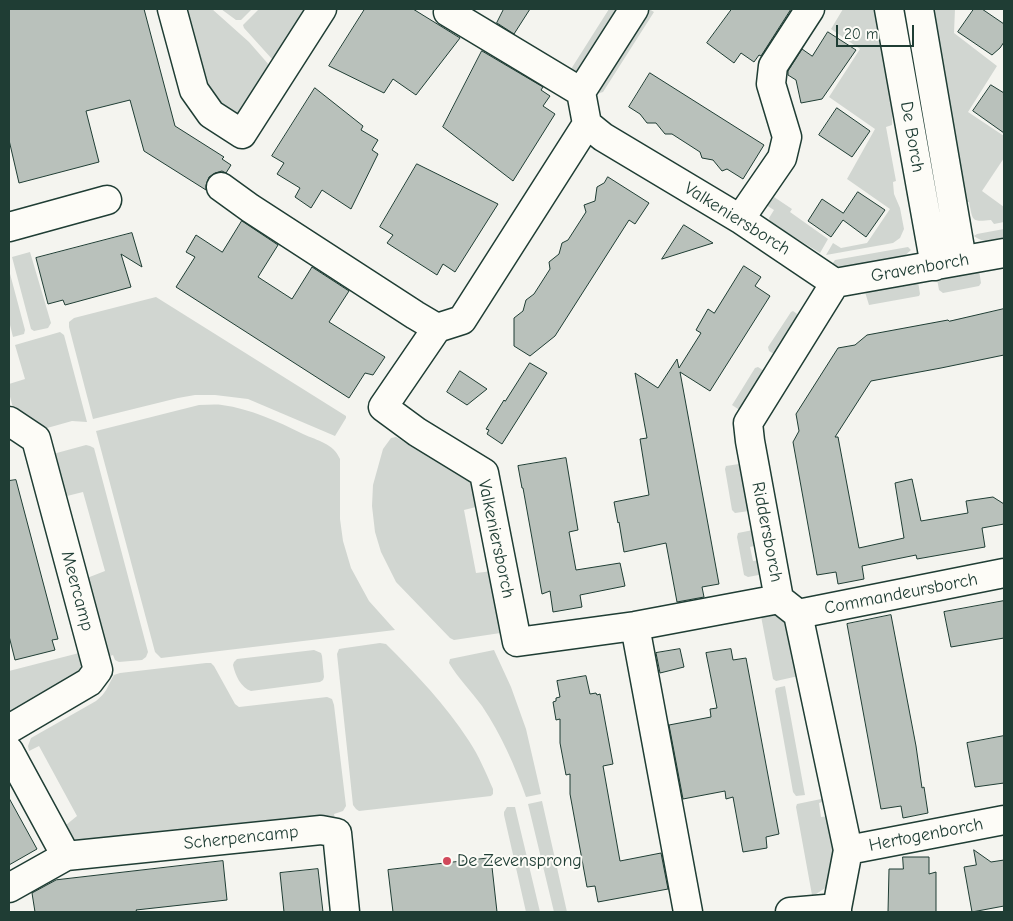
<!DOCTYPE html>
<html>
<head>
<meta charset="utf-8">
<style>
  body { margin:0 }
  #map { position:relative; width:1013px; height:921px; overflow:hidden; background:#f4f4ef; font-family:"Comic Neue",sans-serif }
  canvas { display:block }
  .frame { position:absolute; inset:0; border:10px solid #1f3d34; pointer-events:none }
  .scale { position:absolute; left:836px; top:25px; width:78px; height:22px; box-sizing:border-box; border:2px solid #1f3d34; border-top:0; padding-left:6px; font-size:15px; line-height:18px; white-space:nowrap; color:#1f3d34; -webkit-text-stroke:4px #fdfcf7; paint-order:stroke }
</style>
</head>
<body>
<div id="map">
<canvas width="1013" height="921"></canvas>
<div class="frame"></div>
<div class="scale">20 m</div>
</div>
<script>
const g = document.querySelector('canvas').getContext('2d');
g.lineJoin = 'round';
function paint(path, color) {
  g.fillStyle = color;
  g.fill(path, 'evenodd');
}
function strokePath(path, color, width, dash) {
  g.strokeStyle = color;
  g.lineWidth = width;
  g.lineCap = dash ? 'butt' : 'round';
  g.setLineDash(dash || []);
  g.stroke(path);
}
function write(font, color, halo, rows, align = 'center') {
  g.font = font + ' "Comic Neue",sans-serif';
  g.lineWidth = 4;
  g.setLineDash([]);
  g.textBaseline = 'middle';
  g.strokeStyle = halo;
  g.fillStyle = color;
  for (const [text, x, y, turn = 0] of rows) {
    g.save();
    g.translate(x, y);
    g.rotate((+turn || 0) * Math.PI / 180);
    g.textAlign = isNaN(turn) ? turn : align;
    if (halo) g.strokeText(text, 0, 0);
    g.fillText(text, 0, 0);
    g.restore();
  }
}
paint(new Path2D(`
  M183,9H212L249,42L270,66L245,110L238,114L231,115L209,101Z
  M221,9H252L241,20H236Z
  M259,9H309L276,60L272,59L244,28L243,25Z
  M609,9H621L593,53L590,51L578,70L582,72L566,77Z
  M642,9H649L654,12L603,92L596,94Z
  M843,9H880L893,81L892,125L886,127L896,181L893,182L894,194L900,208L904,229L900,238L893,243L826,255L833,243L841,248L867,243L890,209L847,179L875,129L829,97L860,49L831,29Z
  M923,9H955L954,33L997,66L968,112L1004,136V158L982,191L1004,207V222L994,224L991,220C971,222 973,221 969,202H964Z
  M774,197L792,209L790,212L828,239L820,253L770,222L769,218L774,210L766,205V202L768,200H772Z
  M1004,229V241C993,242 983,243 974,236L977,234Z
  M908,247L911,250L902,258L837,272L829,269L835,260Z
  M30,252L51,323L48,328L34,331L31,329L12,257Z
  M9,270L25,330L24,334L13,337L9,321Z
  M979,270L981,283L979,286L943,293L939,290L937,279Z
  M918,281L920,294L919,296L869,305L865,292L866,290Z
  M156,297L346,416V418L335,436L248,399L215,395H195L178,398L93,419L69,327V322L74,318Z
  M793,311L800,316L776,354H774L769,351L768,347L791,312Z
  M60,332L64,335L87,422L72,421L40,430L13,408L9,393V384L25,379L15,345Z
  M758,367L764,371V373L741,411L732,405L734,402L755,368Z
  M199,405C207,405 215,404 222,405C251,409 277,421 303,434C318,441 333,443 340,459V519L343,541L351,568L369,601L395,630L161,658L155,652L96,431Z
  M396,437L411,446L415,441L476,479L480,506L464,510L476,573L493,571L507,632L454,640L450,638L396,582L381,552L375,532L372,506L373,485L383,449L391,438Z
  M86,445L90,446L94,448L148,652L146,657L142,660L119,662L115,660L113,655L107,657L87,578L105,571L83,492L67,496L63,494L53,454Z
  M739,464H741L750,509L749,511L735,513L732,510L725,469L726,466Z
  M753,530L758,545L750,547L753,561L761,560L764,574L748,577L744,575L737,537L738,533Z
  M772,609L787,620L803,675L776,681L773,679L760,611Z
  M380,643L386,644C416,674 446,705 469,741C479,756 486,773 493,789V794L491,796L359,811L356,809L353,805L337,654L339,649L345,648Z
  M314,650L321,653L322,656L324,677L323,680L320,682L251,691C241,688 235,675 233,665L234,662L237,659Z
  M494,650L511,687L526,729L541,794L526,797C515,766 501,734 482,706C471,691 458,678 449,663L450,659Z
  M83,652L82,665L78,676L9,714V671Z
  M206,663H211L214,666L235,704L239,707L327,697L332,699L334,705L346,806L343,811L334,814L335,819L73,842L65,830L66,825L77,816L39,746L29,751L28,746L31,738L96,701C108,691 107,687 114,675L120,673Z
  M785,686L805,795L796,796L793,792L775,691L776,688Z
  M826,798V801L819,803L821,817L829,816L836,855L830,885L816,894L812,895L796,807L797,804Z
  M542,801L567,912H554L528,804Z
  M507,807H515L540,912H526L504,815V812Z`), '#d1d6d1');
const building = new Path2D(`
  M9,9H144L175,126L224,157L222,159L231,165L226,173L222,171L215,173L209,177L206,185V190L144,151L130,100L86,111L99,162L19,183L9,140Z
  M365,9H413L460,38L416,95L393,79L384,93L329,66Z
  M504,9H530L514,34L497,23Z
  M732,9H791L761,56L759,55L754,62L741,53L734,63L707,43Z
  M974,9H982L1004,24V42L1000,48L992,55L958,32Z
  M828,32L856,50L822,99L801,103L796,80L788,75V71L802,49L812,56Z
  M482,51L543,87L541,90L550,96L543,106L555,114L513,181L443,127Z
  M650,73L764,145L743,179L727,169L722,171L713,160L702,158L700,152L672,134H665L656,123H647L640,114L629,107Z
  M991,85L1004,93V133L973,111Z
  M315,88L363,126L361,130L378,140L372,150L378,154L351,209L322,190L311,208L295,197L300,188L277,174L284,163L272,156Z
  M837,108L870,131L852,157L819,135Z
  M417,164L498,204L455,272L443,264L437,275L387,243L393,235L380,227Z
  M608,177L649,203L635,224L629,220L555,336L530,356L514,346V318L523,311L526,300L534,294L550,269L549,262L559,254L562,243L568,240L586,212L584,205L595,201L597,187L604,183Z
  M858,192L885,210L866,237L843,220L831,237L808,221L822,199L843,213Z
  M242,221L278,245L258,277L292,299L312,267L349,291L329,322L385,357L373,375L365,373L349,398L176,287L195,257L186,252L196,235L222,252Z
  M684,225L713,243L662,259Z
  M132,233L142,267L121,254L131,287L65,305L63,300L48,304L36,258Z
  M744,266L761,277L755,286L770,296L710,391L680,372L719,584L702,587L704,597L677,602L666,543L624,552L619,522L618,523L614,502L649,495L640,439L647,438L635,373L658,388L677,359L679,368L701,333L696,330L708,309L714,313Z
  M1004,309V355L941,368L871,381L835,437H838L859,548L904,538L895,483L912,479L921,521L968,513L966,501L993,497L1004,504V524L982,528L985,547L917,559L916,555L862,566L864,579L838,584L836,572L817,575L793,442L799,431L796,414L838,348L855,345L867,335L948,320L949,321Z
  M530,363L547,373L502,444L487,434L489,430L486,429L504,400L505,401Z
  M460,371L487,389L467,405L447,392Z
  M566,458L578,530L569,532L576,570L620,563L625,586L580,595L582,607L553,612L550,591L542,594L523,488H522L518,466Z
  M16,480L58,639L52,640L55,650L15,660L9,636V481Z
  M1004,601V638L951,647L944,612Z
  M891,615L916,746L922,788L924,787L928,813L903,818L901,806L881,809L847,624Z
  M680,649L684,667L660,673L656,653Z
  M731,649L733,660L746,658L779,834L766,837L767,848L743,852L733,797L726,799L725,791L683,799L669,725L711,717L710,709L717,708L706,653Z
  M586,676L590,694L596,693L597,695L600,694L613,764L603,766L620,861L661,853L668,889L598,902L595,886L587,887L570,794V774L566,775L560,743V719L556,720L553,702L556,701V698L560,697L557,681Z
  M1004,736V783L975,787L967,743Z
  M9,798L37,849L9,865Z
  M974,850L991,862L1004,860V906L972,912L964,867L976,865Z
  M903,857H929V874L936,872V912H888L889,869H903Z
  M491,858L497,912H393L388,870Z
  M223,861L227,900L136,910L137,912H35L32,893L56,880Z
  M318,869L323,912H284L280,873Z`);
paint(building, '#b9c1bb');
strokePath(building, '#1f3d34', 1);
const minor = new Path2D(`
  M172,9L194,90L211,114L242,134L322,9
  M634,9L581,92L587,124L462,320L437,328L383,407L417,432L484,473L517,642L635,626L779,599
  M889,9L935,266
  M919,9L962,260
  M448,12L581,92
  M587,124L603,137L740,219L835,283
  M221,187L250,208L415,315L437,328
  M740,219L782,158L787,137L771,84L773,66L810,9
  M9,227L107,200
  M835,283L748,423L750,441L779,599L798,614L848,850L837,908V912
  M835,283L1004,253
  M9,421L36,439L98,670L89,682L9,729
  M798,614L1004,573
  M635,626L688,912
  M9,751L66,856L9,888
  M848,850L1004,820
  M66,856L321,830L337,833L345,912
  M790,912L837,908`);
strokePath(minor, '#1f3d34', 31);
strokePath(minor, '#fdfcf7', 28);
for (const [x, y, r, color] of [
  [447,861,5,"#d1495b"]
]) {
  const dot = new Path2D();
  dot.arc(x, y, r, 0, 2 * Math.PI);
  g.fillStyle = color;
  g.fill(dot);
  strokePath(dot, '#fdfcf7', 2);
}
write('18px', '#1f3d34', '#fdfcf7', [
  ["De Borch",912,137,80],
  ["Valkeniersborch",737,219,32],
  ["Gravenborch",920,268,-10],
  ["Riddersborch",767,532,79],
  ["Valkeniersborch",496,539,78],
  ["Meercamp",77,591,75],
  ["Commandeursborch",901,594,-11],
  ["Hertogenborch",926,835,-11],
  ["Scherpencamp",241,838,-6]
]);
write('18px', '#1f3d34', '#fdfcf7', [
  ["De Zevensprong",457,861]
], 'left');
</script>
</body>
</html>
